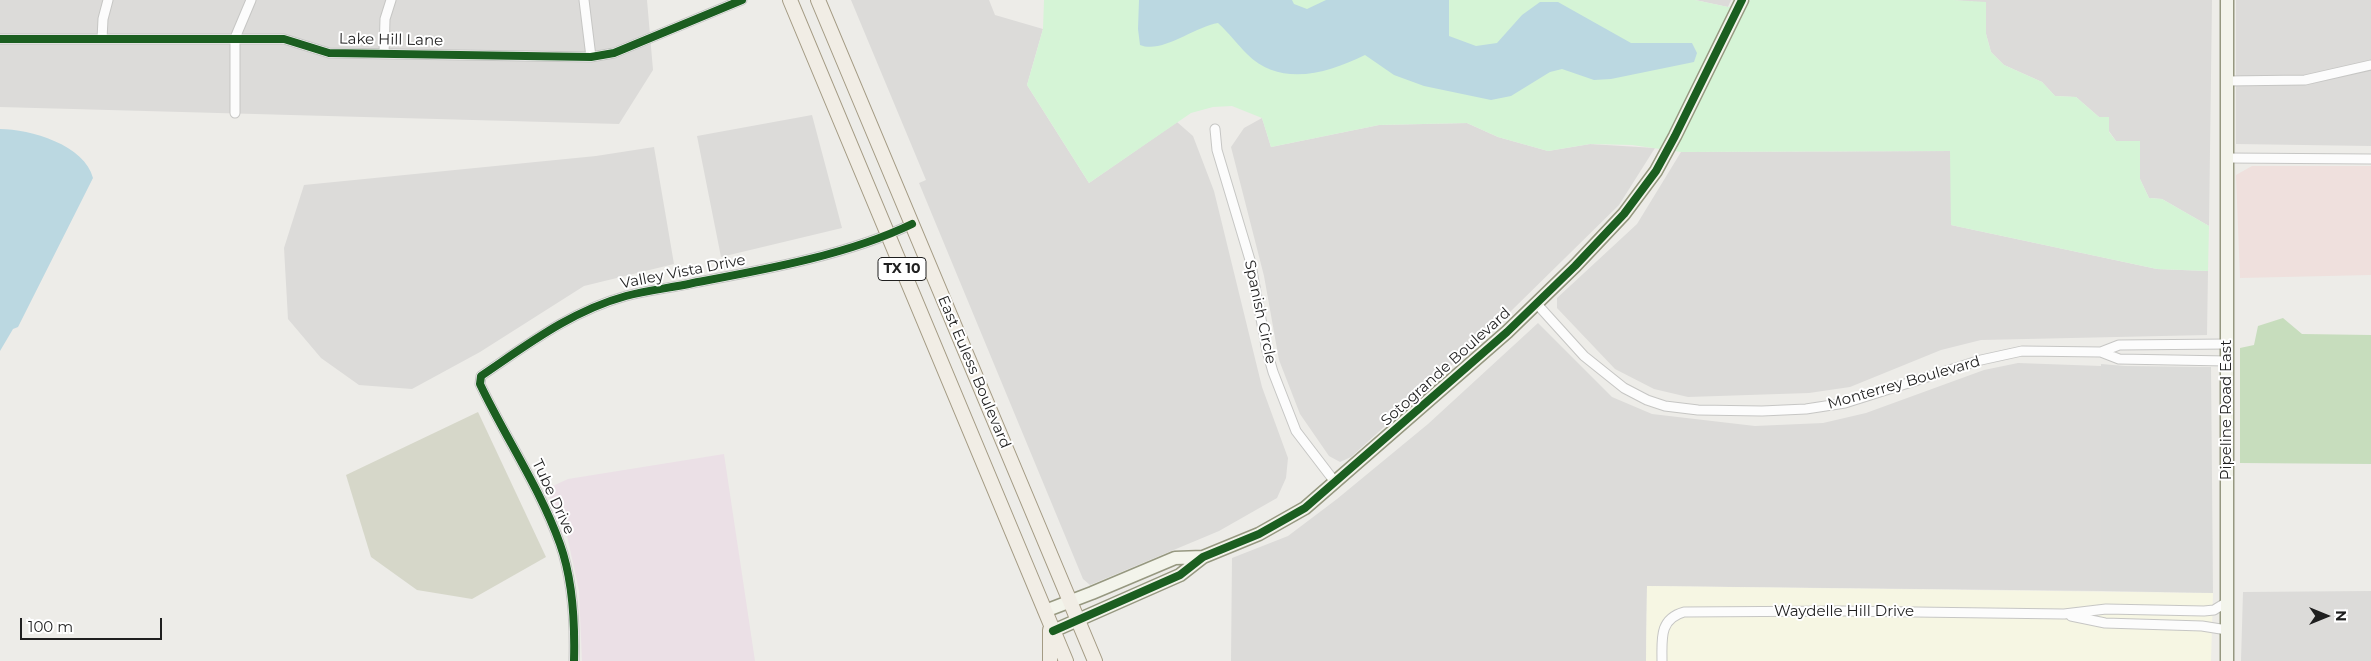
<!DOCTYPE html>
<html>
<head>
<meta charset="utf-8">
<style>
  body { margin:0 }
  #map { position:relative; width:2371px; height:661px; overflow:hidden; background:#edece8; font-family:Montserrat,sans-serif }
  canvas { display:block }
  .north { position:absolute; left:2301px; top:591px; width:50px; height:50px; -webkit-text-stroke:4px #fff; paint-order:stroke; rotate:90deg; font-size:14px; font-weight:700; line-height:20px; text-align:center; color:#1f1f1f }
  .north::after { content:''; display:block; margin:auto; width:18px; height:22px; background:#1f1f1f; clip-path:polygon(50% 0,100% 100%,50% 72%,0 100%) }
  .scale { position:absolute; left:20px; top:618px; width:142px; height:22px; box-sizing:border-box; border:2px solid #1f1f1f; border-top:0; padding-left:6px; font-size:15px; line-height:18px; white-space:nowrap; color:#1f1f1f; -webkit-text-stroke:4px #fff; paint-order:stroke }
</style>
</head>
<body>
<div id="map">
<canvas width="2371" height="661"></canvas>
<div class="north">N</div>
<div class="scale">100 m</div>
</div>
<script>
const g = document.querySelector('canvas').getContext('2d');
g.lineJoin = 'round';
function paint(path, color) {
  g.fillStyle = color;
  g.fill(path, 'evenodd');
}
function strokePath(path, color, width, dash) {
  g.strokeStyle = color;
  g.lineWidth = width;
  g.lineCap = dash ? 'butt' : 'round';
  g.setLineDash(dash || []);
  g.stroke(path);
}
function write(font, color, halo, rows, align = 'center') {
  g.font = font + ' Montserrat,sans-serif';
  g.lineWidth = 4;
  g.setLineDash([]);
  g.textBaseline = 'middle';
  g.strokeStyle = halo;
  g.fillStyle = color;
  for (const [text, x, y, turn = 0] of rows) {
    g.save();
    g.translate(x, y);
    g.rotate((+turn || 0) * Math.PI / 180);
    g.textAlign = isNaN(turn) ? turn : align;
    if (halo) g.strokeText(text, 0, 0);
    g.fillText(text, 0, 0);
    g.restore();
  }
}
paint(new Path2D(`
  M0,0H647L653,70L619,124L0,107Z
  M851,0H989L995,15L1043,29L1027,85L1089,183L1177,122L1193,136L1214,191L1262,387L1288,458L1286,478L1277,498L1219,531L1090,585L1083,579L919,183L926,180Z
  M1695,0H1731L1728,7Z
  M1953,0H2212L2209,226L2162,199L2149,198L2140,179V141H2116L2099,117L2076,97L2055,96L2042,82L2004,65L1991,52L1986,34L1985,3Z
  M2236,0H2371V146L2236,144Z
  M812,115L842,228L721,257L697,136Z
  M1262,118L1271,147L1379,125L1467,123L1498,137L1548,151L1590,144L1655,148L1619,205L1510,312L1351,457L1340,462L1329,456L1300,414L1279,360L1264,276L1231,147L1244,128Z
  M654,147L674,264L584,286L480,352L412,389L359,385L321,358L288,319L284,248L304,185L596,156Z
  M1951,151V225L2157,269L2208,271L2207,335L1981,340L1941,350L1850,387L1809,393L1688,397L1654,389L1615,369L1557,308V298L1637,224L1681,152Z
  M1538,323L1612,397L1652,414L1755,426L1823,423L1866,413L1984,370L2018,363L2101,366V591L1647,586L1646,661H1231L1232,558L1288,536L1337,499L1428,424Z
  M2371,591V661H2241L2243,592Z`), '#dcdbd9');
paint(new Path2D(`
  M2252,166H2371V275L2240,278L2236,175Z`), '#efe0dd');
paint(new Path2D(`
  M724,454L755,661H582L579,591L566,531L546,489L568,479Z`), '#ebe0e6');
paint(new Path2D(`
  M1647,586L2213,593L2211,661H1646Z`), '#f6f6e3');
paint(new Path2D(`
  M2101,364L2125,366L2211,367L2213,593L2101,591Z`), '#dbdbd9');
paint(new Path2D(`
  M478,412L546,557L472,599L417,590L371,557L346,475Z`), '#d6d7c9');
paint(new Path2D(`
  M2283,318L2302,334L2371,335V464L2240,463V348L2254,345L2258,326Z`), '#c7ddbd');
paint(new Path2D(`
  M1044,0H1695L1728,7L1751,0H1953L1986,2V34L1991,52L2004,65L2042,82L2055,96L2076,97L2099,117H2109V132L2116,141H2140V179L2149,198L2162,199L2209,226L2208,271L2157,269L1951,225L1950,151L1681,152L1632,145L1590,144L1548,151L1498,137L1467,123L1379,125L1271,147L1262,118L1232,106L1213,107L1191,113L1089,183L1027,85L1043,29Z`), '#d5f4d6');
paint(new Path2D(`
  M1139,0H1292L1294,4L1307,9L1326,0H1449V36L1476,46L1497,43L1522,15L1540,2H1558L1631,43H1692L1697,53L1694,62L1611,79L1594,80L1562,69L1550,72L1511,96L1491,100L1424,86L1394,75L1365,55C1328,73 1281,88 1247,54C1237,44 1229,33 1218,23C1194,27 1162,54 1140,45L1138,29Z
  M0,129C30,129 85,145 93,178L18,327L13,329L0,351Z`), '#bbd8e1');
const street = new Path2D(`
  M584,0L591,57
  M0,39H284L329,53L591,57L614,53L742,0
  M102,39L103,19L108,0
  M384,54L385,19L391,0
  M2227,81L2305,80L2371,65
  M235,113V38L251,0
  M1215,129L1217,150L1250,260L1267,351L1273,372L1296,431L1335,482
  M2227,158L2371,159
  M1536,303L1584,356L1624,388L1647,400L1665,406L1698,410L1762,411L1806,409L1845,403L1981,360L2022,351L2101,352L2119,345L2227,344
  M2101,352L2119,359L2227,361
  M2071,616L2105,623L2202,626L2227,630
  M574,661C575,623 573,580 560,544C540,488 505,437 480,384L481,376C527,345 571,311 626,296C648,290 671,288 693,283C763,270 848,255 912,224
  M1662,661C1662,639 1659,619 1684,612L1841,611L2064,614L2106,609L2204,611L2214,610L2227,602`);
const secondary = new Path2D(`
  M1045,611L1092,593L1175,558L1203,557
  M1053,631L1180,575L1203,557L1259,534L1305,508L1507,332L1575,266L1624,214L1656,171L1675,136L1742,0
  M2227,661V0`);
const primary = new Path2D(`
  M790,0L1066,661
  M818,0L1095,661
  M1050,630V661`);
strokePath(street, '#c6c6c4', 11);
strokePath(secondary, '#969880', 15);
strokePath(primary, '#a49b84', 16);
strokePath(street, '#fcfcfc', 9);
strokePath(secondary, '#f3f4eb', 12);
strokePath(primary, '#f1ede5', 14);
strokePath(new Path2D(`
  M0,39H284L329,53L591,57L614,53L742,0
  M1053,631L1180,575L1203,557L1259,534L1305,508L1507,332L1575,266L1624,214L1656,171L1675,136L1742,0
  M574,661C575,623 573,580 560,544C540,488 505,437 480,384L481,376C527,345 571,311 626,296C648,290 671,288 693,283C763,270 848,255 912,224`), '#1b5e20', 8);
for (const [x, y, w] of [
  [902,269,48]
]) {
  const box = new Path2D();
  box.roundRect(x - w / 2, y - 11.5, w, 23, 4);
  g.fillStyle = '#fff';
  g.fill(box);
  strokePath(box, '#1f1f1f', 1);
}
write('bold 14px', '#1f1f1f', null, [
  ["TX 10",902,269]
]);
write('15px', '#1f1f1f', '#fff', [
  ["Lake Hill Lane",391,40,1],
  ["Valley Vista Drive",683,272,-11],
  ["Spanish Circle",1260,312,78],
  ["Sotogrande Boulevard",1446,367,-42],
  ["East Euless Boulevard",974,372,67],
  ["Monterrey Boulevard",1904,383,-16],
  ["Pipeline Road East",2227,410,-90],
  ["Tube Drive",553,497,65],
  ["Waydelle Hill Drive",1844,612]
]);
</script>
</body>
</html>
